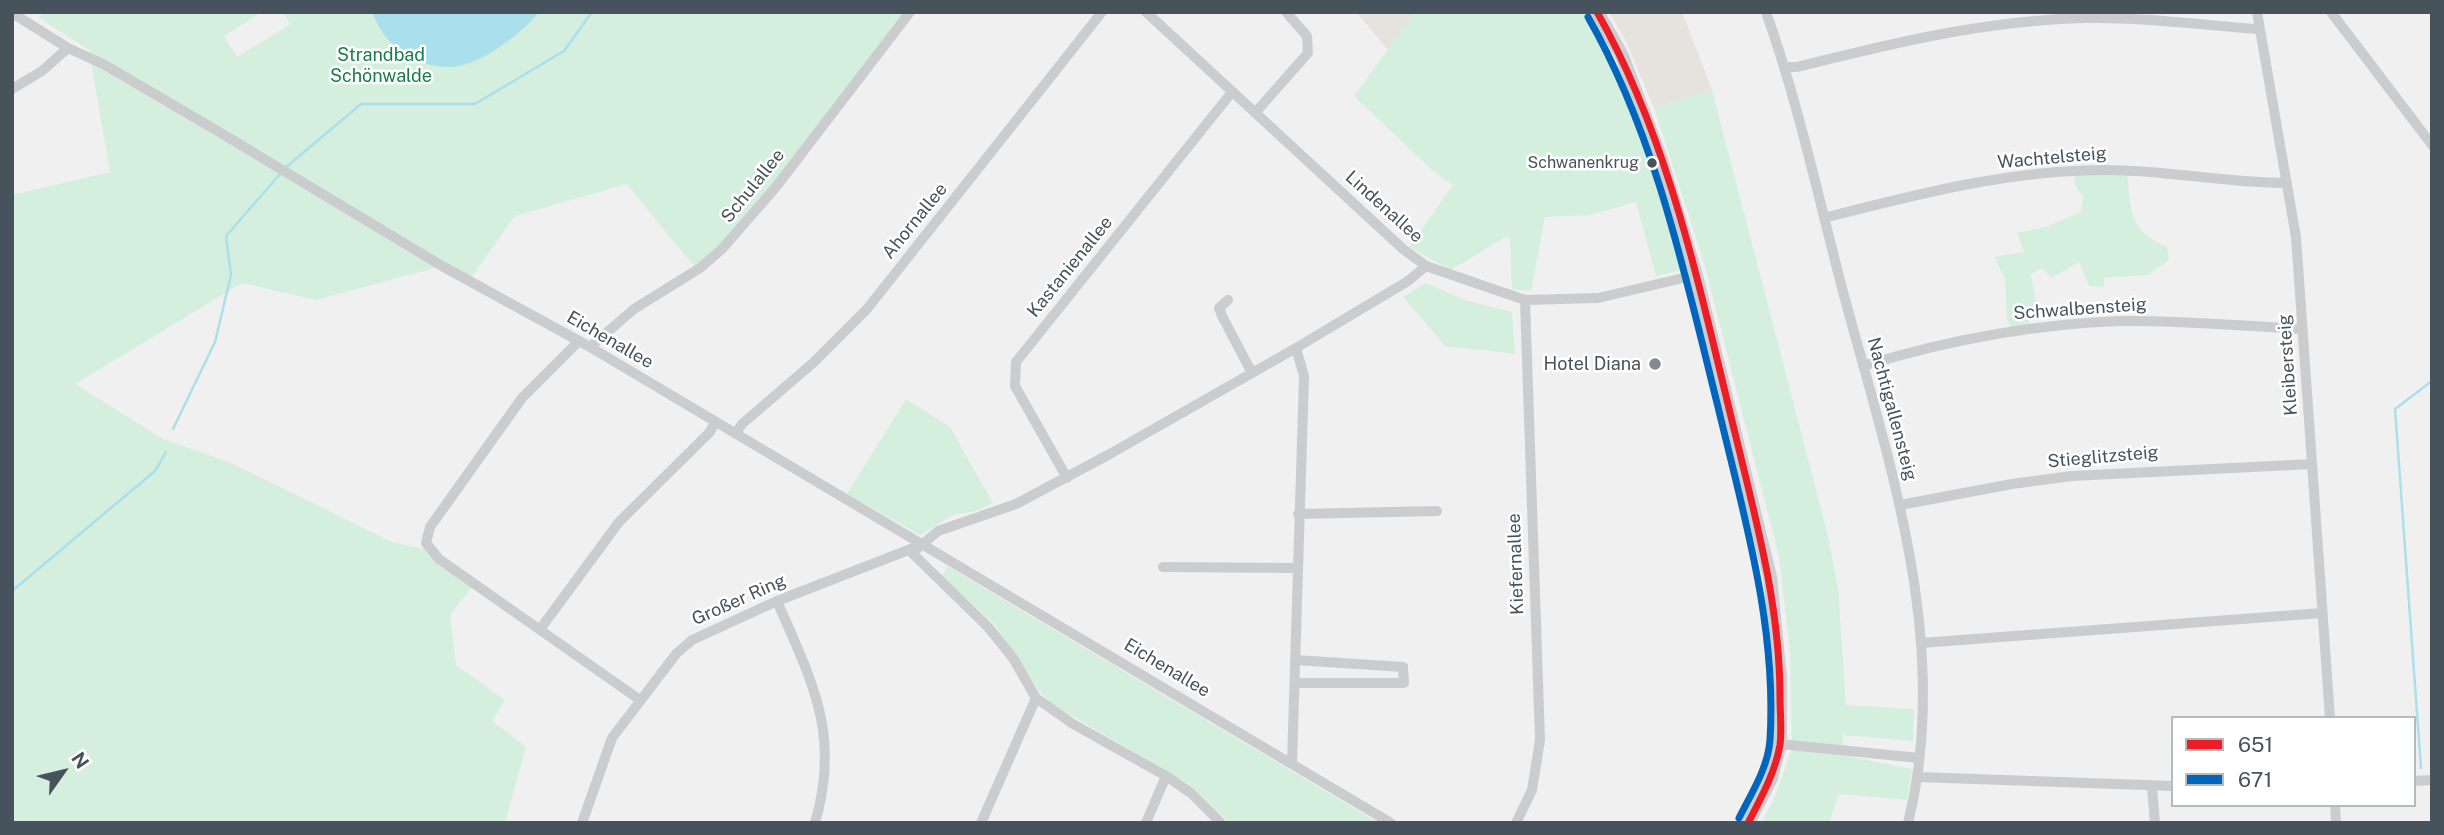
<!DOCTYPE html>
<html>
<head>
<meta charset="utf-8">
<style>
  body { margin:0 }
  #map { position:relative; width:2444px; height:835px; overflow:hidden; background:#f1f0f0; font-family:"Public Sans",sans-serif }
  canvas { display:block }
  .frame { position:absolute; inset:0; border:14px solid #47535c; pointer-events:none }
  .legend { position:absolute; left:2171px; top:716px; width:245px; height:91px; box-sizing:border-box; background:#fff; border:2px solid #b5babe; margin:0; padding:9px 12px; list-style:none; font-size:21px; color:#47535c }
  .legend li { display:flex; align-items:center; gap:14px; height:35px }
  .legend b { width:35px; border:2px solid #b5babe }
  .north { position:absolute; left:28px; top:737px; width:70px; height:70px; -webkit-text-stroke:5px #fff; paint-order:stroke; rotate:56deg; font-size:19px; font-weight:700; line-height:28px; text-align:center; color:#47535c }
  .north::after { content:''; display:block; margin:auto; width:24px; height:32px; background:#47535c; clip-path:polygon(50% 0,100% 100%,50% 72%,0 100%) }
</style>
</head>
<body>
<div id="map">
<canvas width="2444" height="835"></canvas>
<div class="frame"></div>
<ul class="legend">
<li><b style="height:9px;background:#ed1d25"></b>651</li>
<li><b style="height:9px;background:#0065bd"></b>671</li>
</ul>
<div class="north">N</div>
</div>
<script>
const g = document.querySelector('canvas').getContext('2d');
g.lineJoin = 'round';
function paint(path, color) {
  g.fillStyle = color;
  g.fill(path, 'evenodd');
}
function strokePath(path, color, width, dash) {
  g.strokeStyle = color;
  g.lineWidth = width;
  g.lineCap = dash ? 'butt' : 'round';
  g.setLineDash(dash || []);
  g.stroke(path);
}
function write(font, color, halo, rows, align = 'center') {
  g.font = font + ' "Public Sans",sans-serif';
  g.lineWidth = 5;
  g.setLineDash([]);
  g.textBaseline = 'middle';
  g.strokeStyle = halo;
  g.fillStyle = color;
  for (const [text, x, y, turn = 0] of rows) {
    g.save();
    g.translate(x, y);
    g.rotate((+turn || 0) * Math.PI / 180);
    g.textAlign = isNaN(turn) ? turn : align;
    if (halo) g.strokeText(text, 0, 0);
    g.fillText(text, 0, 0);
    g.restore();
  }
}
paint(new Path2D(`
  M1356,12H1415L1388,50Z
  M1609,12H1682L1712,90L1654,108L1625,39Z`), '#e5e3de');
paint(new Path2D(`
  M42,12H262L224,36L237,57L290,24L283,12H372L377,26L517,32L539,12H906L776,187L700,268L691,263L627,184L515,216L469,281L442,266L316,300L242,283L75,384L163,439L229,462L392,542L429,550L475,583L450,615L456,665L505,700L492,721L526,747L505,823H12V195L110,172L89,50L39,18Z
  M1415,12H1587C1637,91 1659,181 1686,269L1656,276L1636,202L1590,215L1545,217L1531,291L1512,289L1510,240L1507,236L1451,270L1409,247L1453,185L1434,172L1354,96Z
  M1712,90L1827,532L1838,588L1846,705L1914,709L1913,741L1843,735L1842,755L1912,769L1907,800L1839,794L1829,823H1761L1776,794L1792,748L1790,652L1779,557L1704,263L1654,108Z
  M2127,172C2131,210 2128,230 2167,247L2169,260L2148,275L2104,278V287L2089,286L2079,262L2052,278L2042,268L2031,274L2037,309L2025,328L2011,329L2007,320L2005,279L1994,257L2024,252L2017,233L2048,226L2081,212L2083,197L2075,185L2074,173Z
  M1426,283L1465,300L1512,312L1515,354L1445,346L1403,297Z
  M906,399L950,427L993,503L976,511L953,515L920,535L847,494Z
  M947,566L1379,823H1230L1190,785L1050,703L1038,689L995,625L942,576Z`), '#d5efde');
paint(new Path2D(`
  M372,12H539C523,33 479,66 452,67C415,68 384,46 372,12Z`), '#aae0ec');
strokePath(new Path2D(`
  M285,168L361,104H475L564,51L592,12
  M173,429L215,342L231,275L226,236L281,173
  M12,591L155,471L166,452
  M2421,768L2395,409L2432,381`), '#aae0ec', 2.5);
strokePath(new Path2D(`
  M1146,12L1403,249L1426,266L1525,300L1598,298L1696,275
  M1766,12C1798,102 1818,196 1842,288C1888,460 1953,644 1908,823
  M2257,12L2296,237L2330,718
  M2331,12L2432,145
  M12,13L68,48L105,65L226,136L442,266L590,347L1391,823
  M1784,67H1797C1893,43 1987,20 2087,18C2143,17 2201,25 2257,29
  M12,89L42,71L68,48
  M1255,113L1308,53L1307,36L1286,12
  M1824,218C1917,194 2010,170 2106,170C2167,170 2226,183 2287,183
  M1228,300L1219,308L1222,316L1252,373
  M579,341L522,398L430,527L426,543L439,559L640,700
  M590,347L634,309L700,268L722,249L776,187L910,12
  M1863,366C1948,340 2032,324 2121,321C2181,320 2242,326 2302,329
  M736,433L742,424L813,363L867,309L1102,12
  M1067,478L1015,386L1016,362L1232,92
  M1900,505L2012,484L2072,476L2312,464
  M1298,514L1437,511
  M1163,567L1297,568
  M777,601C812,682 841,733 815,823
  M541,628L619,522L710,432L715,422
  M1921,643L2322,613
  M1295,683H1404L1403,667L1296,660
  M1780,744L1919,758
  M1292,763L1304,376L1296,348
  M1918,777L2173,786
  M2414,781L2432,780
  M2152,788L2155,823
  M2335,805L2336,823
  M582,823L612,738L676,654L692,640L777,601L916,547
  M981,823L1036,698
  M1146,823L1166,776
  M1221,823L1191,793L1166,776L1073,724L1036,698L1013,658L988,627L912,553L938,531L1016,504L1108,455L1296,348L1408,281L1426,266
  M1516,823L1532,790L1540,740L1525,300`), '#caccce', 10);
strokePath(new Path2D(`
  M1597,12L1622,56L1661,159L1696,275L1770,577L1780,677V744L1771,778L1748,823`), '#cbced1', 14);
strokePath(new Path2D(`
  M1597,12C1670,140 1700,291 1735,433C1756,520 1780,606 1780,697C1780,713 1782,730 1780,745C1775,773 1761,798 1748,823`), '#ed1d25', 7);
strokePath(new Path2D(`
  M1588,17C1656,136 1685,275 1718,407C1744,516 1777,626 1770,740C1768,768 1751,794 1739,818`), '#0065bd', 7);
for (const [x, y, r, color] of [
  [1652,163,6,"#47535c"],
  [1655,364,7,"#828a90"]
]) {
  const dot = new Path2D();
  dot.arc(x, y, r, 0, 2 * Math.PI);
  g.fillStyle = color;
  g.fill(dot);
  strokePath(dot, '#fff', 2.5);
}
write('16px', '#47535c', '#fff', [
  ["Schwanenkrug",1639,163]
], 'right');
write('18px', '#187d49', '#fff', [
  ["Strandbad",381,55],
  ["Schönwalde",381,76]
]);
write('18px', '#47535c', '#fff', [
  ["Wachtelsteig",2052,158,-5],
  ["Schulallee",753,186,-51],
  ["Lindenallee",1384,207,42],
  ["Ahornallee",915,221,-51],
  ["Kastanienallee",1070,267,-51],
  ["Schwalbensteig",2080,309,-4],
  ["Eichenallee",610,340,30],
  ["Kleibersteig",2288,365,-94],
  ["Nachtigallensteig",1892,409,75],
  ["Stieglitzsteig",2103,457,-5],
  ["Kiefernallee",1516,564,-92],
  ["Großer Ring",739,600,-24],
  ["Eichenallee",1167,668,31]
]);
write('18px', '#47535c', '#fff', [
  ["Hotel Diana",1641,364]
], 'right');
</script>
</body>
</html>
